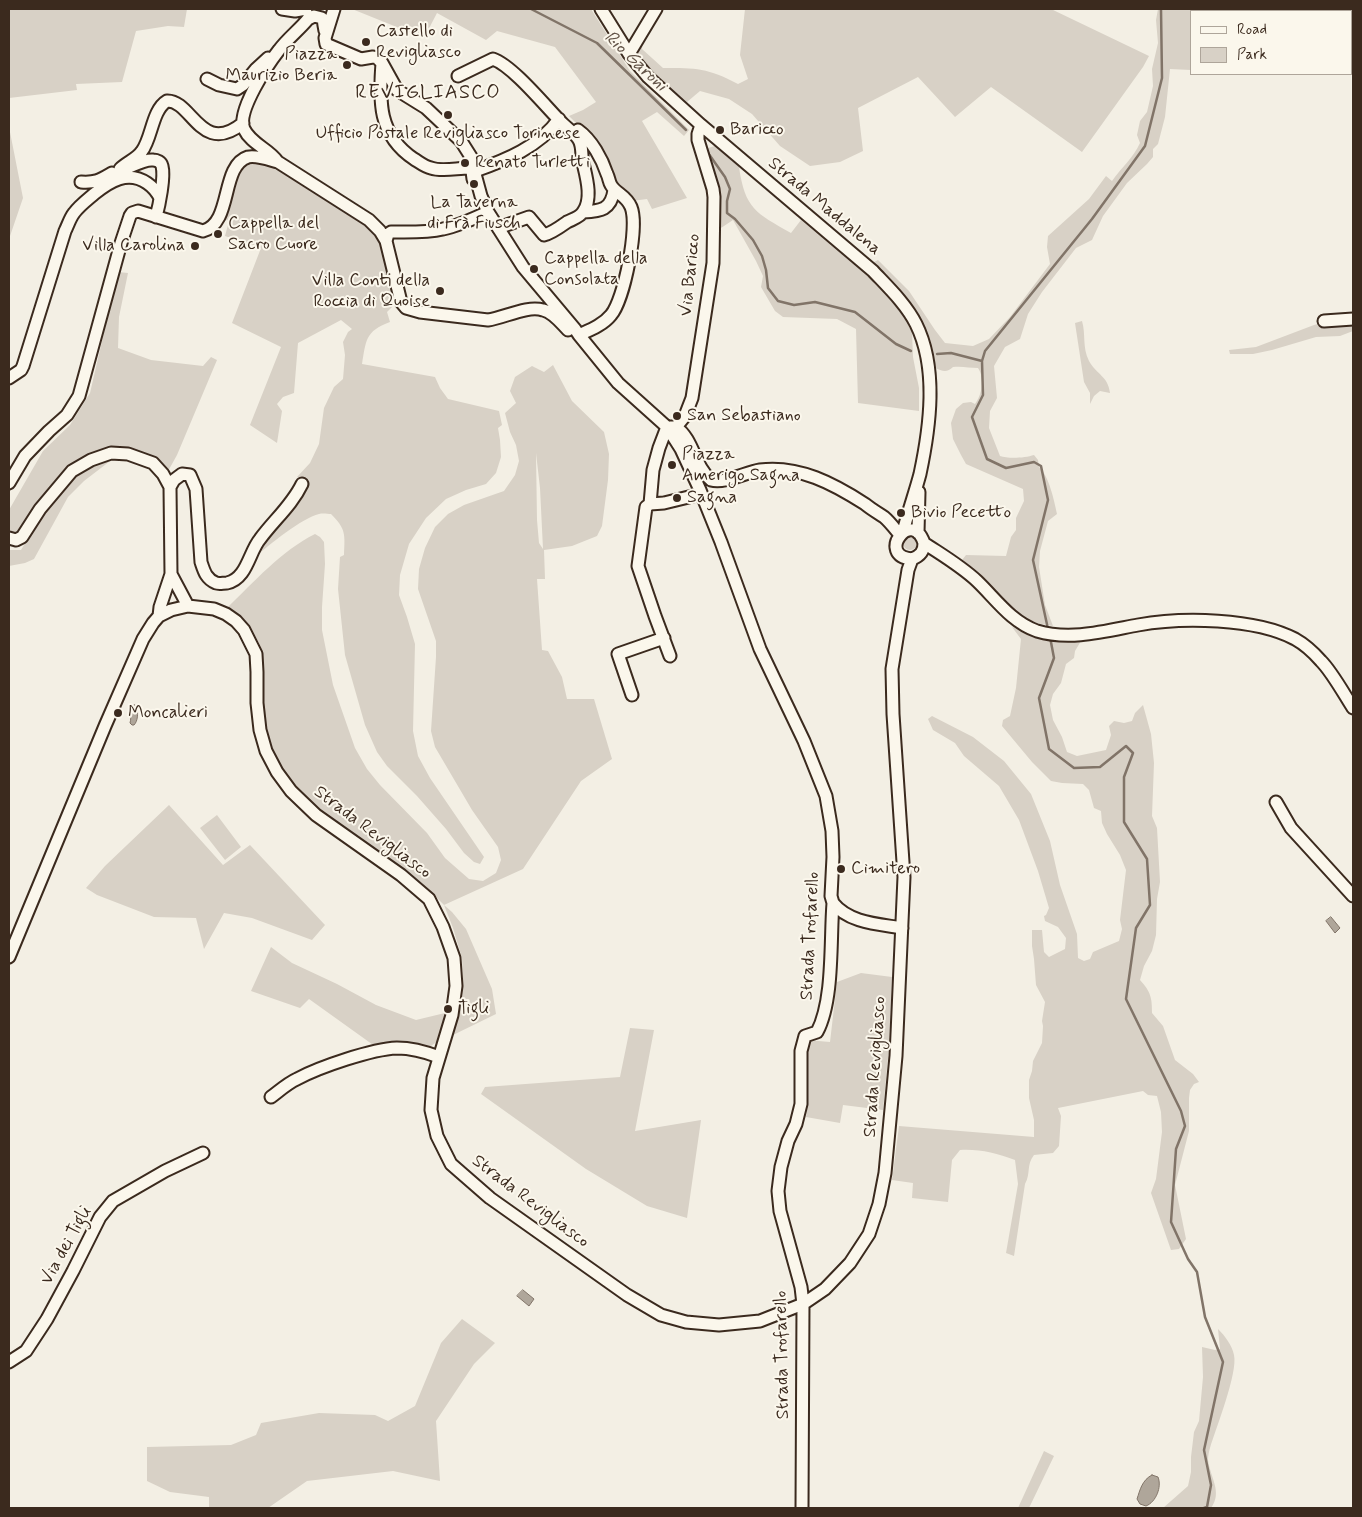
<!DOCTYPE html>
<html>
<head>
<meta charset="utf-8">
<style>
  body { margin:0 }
  #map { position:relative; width:1362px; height:1517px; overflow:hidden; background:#f3efe4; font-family:Mynerve,sans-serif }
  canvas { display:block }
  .frame { position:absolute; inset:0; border:10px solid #3b2a1e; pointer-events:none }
  .legend { position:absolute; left:1190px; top:10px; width:162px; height:65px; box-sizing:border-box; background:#fbf7ec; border:1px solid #aea59a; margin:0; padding:6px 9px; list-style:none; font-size:15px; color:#3b2a1e }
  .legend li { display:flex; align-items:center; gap:10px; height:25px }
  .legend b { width:25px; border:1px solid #aea59a }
</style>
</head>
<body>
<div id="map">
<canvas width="1362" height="1517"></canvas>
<div class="frame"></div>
<ul class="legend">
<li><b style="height:6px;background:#fbf7ec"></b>Road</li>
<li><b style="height:14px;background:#d8d1c6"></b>Park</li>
</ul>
</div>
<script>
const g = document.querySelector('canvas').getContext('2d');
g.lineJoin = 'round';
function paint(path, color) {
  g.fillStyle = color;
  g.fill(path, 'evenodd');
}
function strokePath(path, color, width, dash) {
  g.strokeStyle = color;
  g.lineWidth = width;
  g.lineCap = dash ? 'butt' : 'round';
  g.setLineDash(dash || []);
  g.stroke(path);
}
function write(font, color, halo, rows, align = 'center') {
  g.font = font + ' Mynerve,sans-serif';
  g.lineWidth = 4;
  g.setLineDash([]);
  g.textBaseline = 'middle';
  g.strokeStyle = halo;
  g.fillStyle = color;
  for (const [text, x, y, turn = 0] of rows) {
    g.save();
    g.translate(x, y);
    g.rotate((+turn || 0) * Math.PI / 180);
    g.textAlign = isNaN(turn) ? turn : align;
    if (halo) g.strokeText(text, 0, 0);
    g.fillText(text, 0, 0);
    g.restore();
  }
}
paint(new Path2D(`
  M9,9H187L184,27L168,26L136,31L122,82L76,84L77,90L9,98Z
  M352,9H591L630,71L689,130L684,136L657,112L642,121L687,198L652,209L647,199L632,201L616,185L593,140L569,116L583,110L596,102L555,47L497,31L486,40L437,13L424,38Z
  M745,9H1051L1149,56L1143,67L1082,152L991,87L955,117L918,77L858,108L863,151L840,162L810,166L780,146L752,114L729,99L700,91L687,102C678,95 636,59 638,48C638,44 641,40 643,37L642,49L663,68C696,68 708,68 738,84L748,79L740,55Z
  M1158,9H1212L1213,11H1191V70L1170,69L1165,117L1158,144L1153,149V157L1147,164L1127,183L1103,216L1092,240L1076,248L1042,292L1028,314L1020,339L1005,347L994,366L997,398L990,411L989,428L1000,456C1008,459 1025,458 1034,455L1038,460L1039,467C1049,476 1054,500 1057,514L1048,521L1040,551L1039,567L1045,605L1053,626L1041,624L1022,618L979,575L962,560L966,555L1006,556L1011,537L1016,530V518L1024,501L1023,489L966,464L961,455L953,439L951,423L956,409L963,403L971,402L975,404C982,395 985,378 978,368C969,368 963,366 953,367C947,373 942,371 935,368C926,321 906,294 872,263L878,260L909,291L935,330L945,343L973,346L989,339L1010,317L1050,264L1047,247L1048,236L1089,199L1106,176L1112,181C1121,168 1134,157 1140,143L1137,135L1140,121L1147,112L1153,86L1152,69L1158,43L1156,20Z
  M9,127L23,198L9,239Z
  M715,146L739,167C745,209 756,213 791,233L801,220L884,290L903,316L912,332L913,357L919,388V411L858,403L856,329L837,319L783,317L775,311L761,287L763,276L756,261L733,220L721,228L718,186L705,154L708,148Z
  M246,161L269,163L368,225L383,246L394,305L387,312L390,322C365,331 366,341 362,364L435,377L440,388L448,399L499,411L502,425L498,428L500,440L501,457L496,473L486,484L466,490L446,499L426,518L409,544L400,575L399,595L407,617L415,644L413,731L418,756L430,778L484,857L480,864L474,862L464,853L446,829L417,796L387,766L377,752L365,725L345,655L338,589L340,557L344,555C345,534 346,529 331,514C328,514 323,513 319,514C302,518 269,545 255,557L305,483L297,477L310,463L319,444L324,408L334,387L343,379L345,355L343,342L348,332L352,329L341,320L298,343L294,393L283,397L277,404L282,411L277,443L250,425L281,347L232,323L261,248L225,236L229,221L222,218L234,179Z
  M118,272L128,273L119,317L118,348L151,360L203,366L211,357L217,360L177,455L167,473L143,455L124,447H112L92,454L76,464L28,521L18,532L11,535L9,533V510L43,451L70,425L90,393Z
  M1353,315V331L1340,336L1316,337L1272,350L1253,354H1230L1229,350L1256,347L1314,325Z
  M1082,321C1086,334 1082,347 1089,361C1097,375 1108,376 1110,393L1100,391L1094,396L1090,404V393L1084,382L1075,323Z
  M553,365L572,401L604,432L609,454L608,480L602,526L597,536L572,546L544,550L545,579H537L542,650L548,651L562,677L567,699H594L612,759L581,781L523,869L444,905L452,912L466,929L492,989L496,1014L451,1036L462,1003L463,979L462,958L453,928L444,905L422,883L314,805L295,787L278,762L267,736L263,708V664L259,643L247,624L236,613L227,608C254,582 281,551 315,534L320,537L324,542L325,564L322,607V630L333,685L355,748L367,769L380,785L427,833L445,858L469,879L483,881L496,873L501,860L498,847L472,810L435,747L431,731L436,657V641L418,589L419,569L425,548L435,527L448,514L464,505L504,491L515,475L519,461L516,445L510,432L505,413L516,403L510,391L515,377L532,366L544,372ZM536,453L540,488L543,549L539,543L537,520Z
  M114,458L84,481L68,497L34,559L25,563L9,566V550H21C44,514 68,466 114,458Z
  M903 543a7 7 0 1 1 14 0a7 7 0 1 1-14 0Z
  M1012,627L1037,637L1062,641H1081L1075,651L1074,658L1066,664L1061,683L1053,694L1050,705L1053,720L1062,737L1067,752L1077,756L1106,750L1111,735L1109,726L1114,721L1124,723L1132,721L1135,713L1143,705L1151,734L1154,763L1152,816L1157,828L1160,882L1157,899L1156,935L1152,951L1144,966L1140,980C1151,992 1152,998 1152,1013L1163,1026L1175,1060L1193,1074L1199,1082L1194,1084L1190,1090L1189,1098V1131L1175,1185L1186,1239L1179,1249L1171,1250L1151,1193L1156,1179L1162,1132L1161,1112L1157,1096L1148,1095L1143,1091L1058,1108L1061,1116L1059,1146L1053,1153L1034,1155C1026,1165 1031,1173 1025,1184L1014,1256L1006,1253L1018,1184L1015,1160C996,1153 980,1149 960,1150L952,1160L948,1202L912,1198L913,1183L892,1180L899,1126L1034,1137V1120L1029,1098V1080L1032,1071L1033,1061L1042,1043L1043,1026L1042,1021L1045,1002L1036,985L1034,959L1032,946V930H1042L1044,952L1049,957L1065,949L1066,938L1058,927L1045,921L1044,916L1046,915L1049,908L1038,871L1019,820L999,786L964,756L955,743L933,730L928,719L932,716L973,737L1004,761L1031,794L1050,841L1060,885L1077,934L1078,958L1084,961L1090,959L1093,952L1119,941L1122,929L1120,920L1126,870L1120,855L1107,834L1102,823L1101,811L1094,808L1089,790L1083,784L1062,783L1051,781L1032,762L1002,726L1003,720L1010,716L1016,688L1021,639Z
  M169,805L223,865L250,845L325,925L312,940L252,918L224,913L204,949L196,918L154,917L97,895L86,888L105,866Z
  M217,815L241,847L225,860L200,828Z
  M271,947L292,963L337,984L376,1005L416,1020L445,1013L438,1041L428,1048L376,1047L309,999L300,1008L251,991Z
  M861,973L892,977L889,1047L883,1110L843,1105L840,1123L806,1117L808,1104L806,1101L803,1065L807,1040L830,1042L837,982Z
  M630,1028L654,1030L635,1131L701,1120L687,1218L647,1206L586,1169L481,1094L485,1087L620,1077Z
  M462,1319L495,1343L474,1364L436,1421L440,1481L393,1471L307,1481L268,1508H209V1497L170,1492L147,1481V1447L231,1445L256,1435L261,1423L319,1413L375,1415L388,1421L415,1406L441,1343Z
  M1218,1329C1225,1336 1232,1345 1234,1355C1238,1373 1216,1428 1210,1448C1209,1451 1208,1456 1208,1460C1210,1477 1223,1492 1211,1508H1163L1188,1486L1191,1472V1457L1194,1432L1199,1421L1203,1377L1202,1347L1215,1350L1220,1349Z
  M1044,1451L1054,1456L1029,1508H1018Z`), '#d8d1c6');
const water = new Path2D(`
  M135,705L137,708C138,713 138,721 134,725H132L130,723C132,715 129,714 129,708Z
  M1331,917L1340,928L1335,933L1326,921Z
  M523,1290L534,1299L529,1306L517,1296Z
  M1152,1475L1158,1477C1162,1487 1156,1502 1146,1506L1140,1504L1137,1499C1140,1490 1142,1480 1152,1475Z`);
paint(water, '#afa69a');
strokePath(water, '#817468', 1);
strokePath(new Path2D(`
  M531,9L597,43L686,130
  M706,150L725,177L730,189L727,201V213L735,219L753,240L762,256L766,270L768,288L778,301L794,305L815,302L855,312L896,344L911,351
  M937,354L951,353L982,361
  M1048,629L1033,560L1048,500L1041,466L1034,462L1006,468L987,459L972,417L983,395L982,361L985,351L1092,219L1145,146L1162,78L1161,9
  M1050,637L1054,658L1039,698L1049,749L1074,768L1100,767L1126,746L1133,753L1124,777V822L1147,859L1150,905L1136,928L1126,999L1181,1111L1185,1126L1176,1149L1171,1222L1188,1259L1197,1272L1205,1317L1223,1362L1204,1450L1211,1485L1207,1507L1204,1508`), '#817468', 2.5);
const minor = new Path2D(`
  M282,9L295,11L306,9
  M334,9L325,38L326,44L361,59L373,57L377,58L382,63L397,90L426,108L461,141L473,160L475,174L481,196L488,212L523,267L575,329L579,335L618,383L667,427L681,449L700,490L721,542L760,649L804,741L826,796L832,831L833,857L831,896L833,903C830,940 834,1000 817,1032L805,1036L801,1051V1104L796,1124L788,1141L781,1167L778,1191L780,1211L801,1287L803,1304L802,1508
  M601,9L629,54L648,77L701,125L873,271C888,287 906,304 916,324C938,368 930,427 920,474C915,493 908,512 903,532
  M629,54L656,9
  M382,63C379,101 378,135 414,159C419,162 425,167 431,168C442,172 457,168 469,168L472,171L473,179
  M458,76L493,59C513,66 546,107 563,124C568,129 575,133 579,140C583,147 581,155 583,163C586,176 593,199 583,212C580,217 573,219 567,222C560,227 552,233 544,235L529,217L498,228
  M207,79L219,85L237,89L243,85L256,69L268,58
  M578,130C592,140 602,159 607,174C609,178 609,182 611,185C615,193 626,195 631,207C639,226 624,300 611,315C603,325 590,330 579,335
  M277,161C269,149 251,144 244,129C236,112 268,64 279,50C288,38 299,30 308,19L314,16L322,18C325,23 323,28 326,33
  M127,168C135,165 145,159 153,160C157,160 161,162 162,166C165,177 159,206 156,217
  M120,169C127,162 137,159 142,151C152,138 152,110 167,101C192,100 201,157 243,123
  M475,171C506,160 539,147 559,119
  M81,182C96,183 100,180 112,173
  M583,212C601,211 611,210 614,190
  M386,241L388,234L391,232C408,232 426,233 443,229C458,226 473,219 488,212
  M1324,321L1353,319
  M9,378L21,370L23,366L65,231C68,225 70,218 74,213C79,206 87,200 94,194C110,181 128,170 147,183C153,187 157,192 160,198
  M667,427L659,448L653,470L650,504L664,503L701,494
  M670,427H676C694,440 694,466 711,480C725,484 746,472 760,470C799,465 834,484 865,504C871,509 878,513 884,517C890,522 895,529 900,535
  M676,427L685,416L692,398L713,263L714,197L713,189L698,140V134L701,125
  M9,483L25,456L49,431L67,415L79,396L121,243L130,216L132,213L138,211L203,231C233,223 220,166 248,157C257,155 270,160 278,162L369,220L380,231L386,241L401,302L406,308L420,312L488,320C504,318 527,305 543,310C553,312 561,323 568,330
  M170,487L174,480L182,474L190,475L196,489L201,562C204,571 206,579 216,583C219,584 223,583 227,583C247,579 249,552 260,539C274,520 292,505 302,484
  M650,504L646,507L638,566L655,616L670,656
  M918,533L919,492
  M9,538L16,540L22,537L40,509L72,471L91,460L111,453L128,454L153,463L163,474L170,487L171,574L160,607L159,616
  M924,543C924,552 920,556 912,559C875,556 912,507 924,543C942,555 961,566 977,581C995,598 1011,622 1037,631C1070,641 1106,631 1138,625C1182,617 1255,618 1295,639C1304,644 1314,653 1321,661C1332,672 1344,694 1353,708
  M171,574L188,606
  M632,695L618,654L664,638
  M1276,802L1291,828L1353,896
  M833,903C849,923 878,924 902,928
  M9,957L105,726L143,639L153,623L159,616L171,610L188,606L214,609L226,614L236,621L244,630L256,654L257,672V703L260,730L266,751L277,772L291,791L316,815L401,875L429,899L443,927L454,958L456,986L452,1015L433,1078L431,1110L437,1136L451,1164L490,1198L627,1295L661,1315L686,1322L719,1325L760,1321L803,1304L825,1289L850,1263L869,1234L879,1204L885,1173L896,1056L904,877L893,714L892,669L908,570L912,559
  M271,1097C279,1091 288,1083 297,1079C319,1067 372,1049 397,1048C411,1048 426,1052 439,1057
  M9,1362L26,1351L47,1319L73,1271L100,1217L113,1201L165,1171L203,1153`);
strokePath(minor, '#3b2a1e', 15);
strokePath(minor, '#fbf7ec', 11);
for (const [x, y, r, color] of [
  [366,42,5,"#3b2a1e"],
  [347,65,5,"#3b2a1e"],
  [448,115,5,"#3b2a1e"],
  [720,130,5,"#3b2a1e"],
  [465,163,5,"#3b2a1e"],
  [474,184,5,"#3b2a1e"],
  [218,234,5,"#3b2a1e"],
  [195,246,5,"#3b2a1e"],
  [534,269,5,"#3b2a1e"],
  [440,291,5,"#3b2a1e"],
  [677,416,5,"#3b2a1e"],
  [672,465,5,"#3b2a1e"],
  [677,498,5,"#3b2a1e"],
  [901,513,5,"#3b2a1e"],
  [118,713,5,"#3b2a1e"],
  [841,869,5,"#3b2a1e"],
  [448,1009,5,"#3b2a1e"]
]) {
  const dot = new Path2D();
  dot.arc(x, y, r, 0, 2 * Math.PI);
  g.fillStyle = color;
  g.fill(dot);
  strokePath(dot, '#fbf7ec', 2);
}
write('18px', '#3b2a1e', '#fbf7ec', [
  ["Castello di",376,32],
  ["Revigliasco",376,53],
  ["Piazza",337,55,"right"],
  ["Maurizio Beria",337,76,"right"],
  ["Baricco",730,130],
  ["Ufficio Postale Revigliasco Torinese",448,134,"center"],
  ["Renato Turletti",475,163],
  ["La Taverna",474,203,"center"],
  ["di Frà Fiusch",474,224,"center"],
  ["Cappella del",228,224],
  ["Sacro Cuore",228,245],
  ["Villa Carolina",185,246,"right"],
  ["Cappella della",544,259],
  ["Consolata",544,280],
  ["Villa Conti della",430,281,"right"],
  ["Roccia di Quoise",430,302,"right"],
  ["San Sebastiano",687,416],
  ["Piazza",682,455],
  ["Amerigo Sagna",682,476],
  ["Sagna",687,498],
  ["Bivio Pecetto",911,513],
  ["Moncalieri",128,713],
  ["Cimitero",851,869],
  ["Tigli",458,1009]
], 'left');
write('18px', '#3b2a1e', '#fbf7ec', [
  ["Strada Maddalena",824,207,40],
  ["Via Baricco",691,275,-84],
  ["Strada Revigliasco",372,833,37],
  ["Strada Trofarello",811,936,-87],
  ["Strada Revigliasco",876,1067,-86],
  ["Strada Revigliasco",530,1202,37],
  ["Via dei Tigli",67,1246,-61],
  ["Strada Trofarello",783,1355,-91]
]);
write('italic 19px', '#645549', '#fbf7ec', [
  ["Rio Garoni",635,62,43]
]);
g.letterSpacing = '1px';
write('20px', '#3b2a1e', '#fbf7ec', [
  ["REVIGLIASCO",428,94]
]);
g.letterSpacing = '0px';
</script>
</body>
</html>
